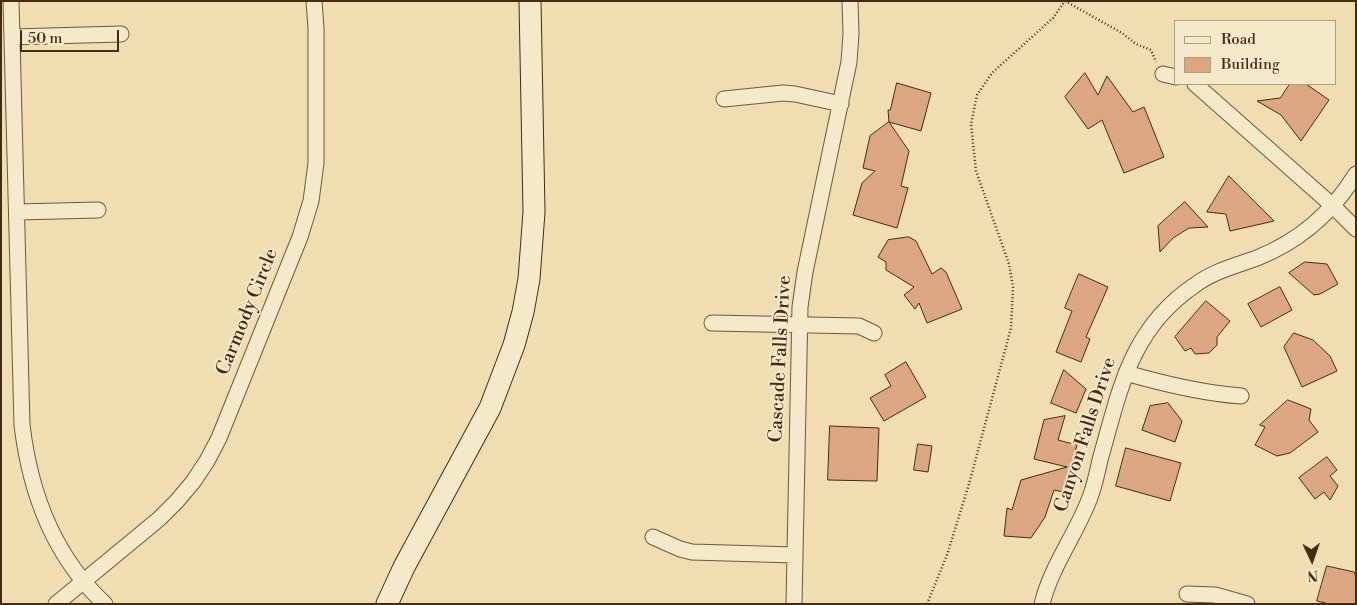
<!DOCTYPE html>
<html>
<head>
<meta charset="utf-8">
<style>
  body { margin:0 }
  #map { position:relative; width:1357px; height:605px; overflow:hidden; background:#f0ddb1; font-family:"Libre Bodoni",serif }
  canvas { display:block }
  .frame { position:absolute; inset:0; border:2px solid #462a13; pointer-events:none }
  .legend { position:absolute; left:1174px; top:20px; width:162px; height:65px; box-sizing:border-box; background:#f5e9cc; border:1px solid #af9d82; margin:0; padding:6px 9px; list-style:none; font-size:15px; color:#462a13 }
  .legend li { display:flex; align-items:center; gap:10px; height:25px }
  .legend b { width:25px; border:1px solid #af9d82 }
  .north { position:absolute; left:1287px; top:535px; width:50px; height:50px; -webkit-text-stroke:4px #f5e9cc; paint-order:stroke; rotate:177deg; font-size:14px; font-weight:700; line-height:20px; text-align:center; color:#462a13 }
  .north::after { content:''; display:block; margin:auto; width:18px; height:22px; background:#462a13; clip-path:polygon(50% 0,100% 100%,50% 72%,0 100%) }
  .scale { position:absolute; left:20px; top:30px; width:99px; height:22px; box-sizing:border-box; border:2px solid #462a13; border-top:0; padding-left:6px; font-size:15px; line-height:18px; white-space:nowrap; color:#462a13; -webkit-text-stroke:4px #f5e9cc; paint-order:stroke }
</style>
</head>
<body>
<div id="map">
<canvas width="1357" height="605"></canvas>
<div class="frame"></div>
<ul class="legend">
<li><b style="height:6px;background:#f5e9cc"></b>Road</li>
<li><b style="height:14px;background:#dda683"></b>Building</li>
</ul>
<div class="north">N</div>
<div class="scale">50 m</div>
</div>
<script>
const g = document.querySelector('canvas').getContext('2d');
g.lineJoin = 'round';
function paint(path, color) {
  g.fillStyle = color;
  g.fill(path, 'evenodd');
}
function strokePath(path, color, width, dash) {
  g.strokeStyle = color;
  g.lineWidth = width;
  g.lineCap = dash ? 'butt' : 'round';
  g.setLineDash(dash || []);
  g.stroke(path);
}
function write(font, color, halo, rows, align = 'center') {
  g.font = font + ' "Libre Bodoni",serif';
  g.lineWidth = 4;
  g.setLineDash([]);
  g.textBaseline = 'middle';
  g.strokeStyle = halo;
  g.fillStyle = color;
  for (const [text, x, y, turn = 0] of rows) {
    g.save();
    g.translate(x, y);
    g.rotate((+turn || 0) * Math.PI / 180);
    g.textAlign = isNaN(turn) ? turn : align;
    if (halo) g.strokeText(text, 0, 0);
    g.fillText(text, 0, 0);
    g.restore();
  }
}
const building = new Path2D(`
  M1085,73L1098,95L1107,76L1133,112L1144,107L1164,157L1124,173L1102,120L1088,129L1065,97Z
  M897,83L931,93L921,131L889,122L888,110H890Z
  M1290,84H1306L1329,100L1301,141L1281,115L1257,101L1280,98Z
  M889,122L909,151L901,186L908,188L897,228L853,215L862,183L875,171L863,168L870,136Z
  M1229,176L1274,221L1230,231L1226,214L1207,212Z
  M1185,202L1208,227L1189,228L1173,238L1160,252L1158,226Z
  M909,237L916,241L932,274L941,268L946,272L962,309L927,323L919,303L915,309L904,295L914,287L886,270V262L878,257L888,240Z
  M1305,262L1327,264L1338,284L1320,294L1314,295L1289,273Z
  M1079,274L1108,287L1086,337L1090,339L1081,362L1056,352L1072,311L1065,308Z
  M1280,287L1292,310L1261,327L1248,304Z
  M1206,301L1230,321L1217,337V345L1209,353L1195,354L1191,348L1185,351L1175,337Z
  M1294,333L1313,340L1330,356L1337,371L1302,387L1284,347Z
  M906,362L926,397L884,421L870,398L891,386L885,375Z
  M1064,370L1086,389L1076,413L1051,403Z
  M1288,400L1311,409L1309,420L1318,432L1290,453L1277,456L1255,445L1265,427L1260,425Z
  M1168,403L1182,421L1175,442L1142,430L1150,406Z
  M1065,416L1058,440L1077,445L1067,481L1071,482L1063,492L1054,490L1045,517L1031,538L1004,536L1007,508L1012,510L1021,480L1067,467L1034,459L1044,420Z
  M830,426L879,428L877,481L828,480Z
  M918,444L932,446L928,472L914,470Z
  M1126,448L1181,463L1170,501L1116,486Z
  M1327,457L1337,470L1330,476L1338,486L1330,500L1324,492L1315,499L1299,478Z
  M1327,566L1354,572L1356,576V604H1329L1317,601Z`);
paint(building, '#dda683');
strokePath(building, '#462a13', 1);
const street = new Path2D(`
  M11,1L22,425C30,492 54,557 105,604
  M12,37L121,34
  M1163,74L1176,77
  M1195,84L1333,206L1356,229
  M724,99L783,93L795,94L841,104
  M17,212L98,210
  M712,323L859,326L874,333
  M1126,373C1164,384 1201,393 1241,396
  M653,537L680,549L692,552L795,555
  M1187,594L1215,595L1247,604
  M56,604L159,519L177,501L193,482L207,461L219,438L300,237L311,201L316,163V28L314,1
  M794,604L800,307L805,272L849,62L851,34L850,1
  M1042,604C1051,567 1075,536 1089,500C1094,488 1097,474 1100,460C1120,390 1130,329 1195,285C1214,271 1235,266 1257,258C1300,241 1332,213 1356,174`);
const secondary = new Path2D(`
  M387,604L404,567L490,408L514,345L523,312L529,279L534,212L530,1`);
strokePath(street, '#70573a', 17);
strokePath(secondary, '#462a13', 23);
strokePath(new Path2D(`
  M1065,1L1122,33L1136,44L1151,50L1156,62
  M927,604L947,555L969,484L1011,328L1013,287L1009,264L976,171L971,124L977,95L992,73L1053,18L1065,1`), '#462a13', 2.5, [1, 2.5]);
strokePath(street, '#f5e9cc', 15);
strokePath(secondary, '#f5e9cc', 21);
write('19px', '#462a13', '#f5e9cc', [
  ["Carmody Circle",248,312,-68],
  ["Cascade Falls Drive",781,359,-87],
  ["Canyon Falls Drive",1086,435,-72]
]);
</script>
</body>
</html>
